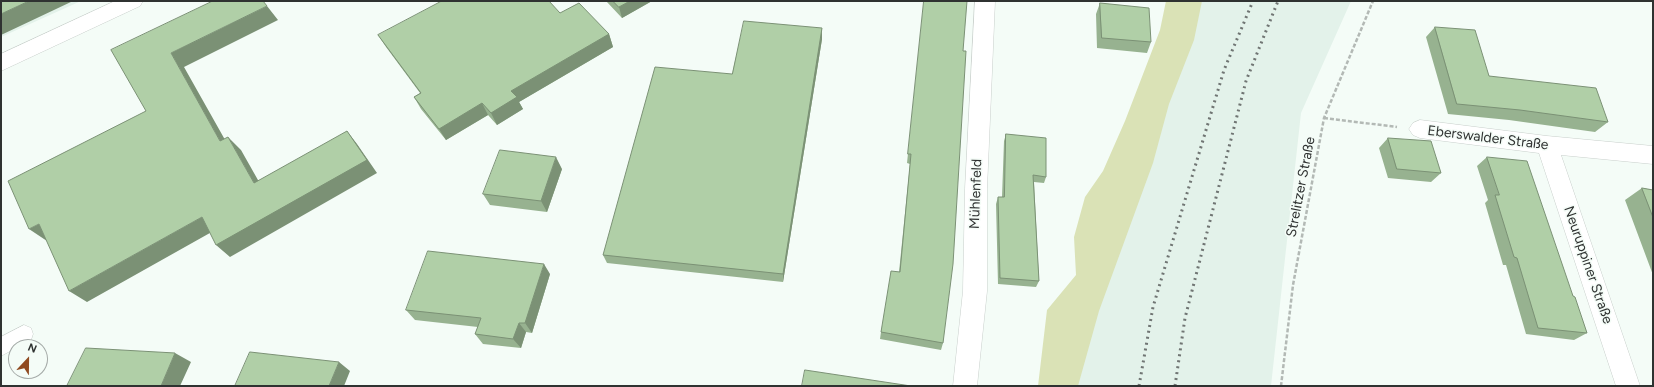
<!DOCTYPE html>
<html>
<head>
<meta charset="utf-8">
<style>
  body { margin:0 }
  #map { position:relative; width:1654px; height:387px; overflow:hidden; background:#f4fcf7; font-family:Figtree,sans-serif }
  canvas { display:block }
  .frame { position:absolute; inset:0; border:2px solid #2f3231; pointer-events:none }
  .north { position:absolute; left:8px; top:339px; width:40px; height:40px; box-sizing:border-box; background:#f4fcf7; border:1px solid #a5aba8; border-radius:50%; rotate:22deg; font-size:11px; font-weight:700; line-height:16px; text-align:center; color:#2f3231 }
  .north::after { content:''; display:block; margin:auto; width:14px; height:18px; background:#904b21; clip-path:polygon(50% 0,100% 100%,50% 72%,0 100%) }
</style>
</head>
<body>
<div id="map">
<canvas width="1654" height="387"></canvas>
<div class="frame"></div>
<div class="north">N</div>
</div>
<script>
const g = document.querySelector('canvas').getContext('2d');
g.lineJoin = 'round';
function paint(path, color) {
  g.fillStyle = color;
  g.fill(path, 'evenodd');
}
function strokePath(path, color, width, dash) {
  g.strokeStyle = color;
  g.lineWidth = width;
  g.lineCap = dash ? 'butt' : 'round';
  g.setLineDash(dash || []);
  g.stroke(path);
}
function write(font, color, halo, rows, align = 'center') {
  g.font = font + ' Figtree,sans-serif';
  g.lineWidth = 3;
  g.setLineDash([]);
  g.textBaseline = 'middle';
  g.strokeStyle = halo;
  g.fillStyle = color;
  for (const [text, x, y, turn = 0] of rows) {
    g.save();
    g.translate(x, y);
    g.rotate((+turn || 0) * Math.PI / 180);
    g.textAlign = isNaN(turn) ? turn : align;
    if (halo) g.strokeText(text, 0, 0);
    g.fillText(text, 0, 0);
    g.restore();
  }
}
paint(new Path2D(`
  M1,1H81L1,37Z
  M1189,1H1351L1301,113L1271,386H1050Z`), '#e3f2ea');
paint(new Path2D(`
  M1166,1H1202L1194,40L1169,104L1153,163L1099,311L1078,386H1038L1047,310L1076,275L1074,237L1085,197L1103,171L1125,121L1160,30Z`), '#dae2b6');
const lane = new Path2D(`
  M24,325L31,328L33,334L31,340L1,356V337Z`);
const street = new Path2D(`
  M975,1H995L987,189V291L977,386H953L963,291L965,189Z
  M1420,120L1547,136L1653,146V164L1561,155L1640,386H1616L1539,153L1420,138L1413,135L1409,129L1413,123Z`);
const secondary = new Path2D(`
  M115,1H143L140,6L1,71V54Z`);
strokePath(lane, '#c8cfcb', 1);
strokePath(street, '#c8cfcb', 1);
strokePath(secondary, '#c8cfcb', 1);
strokePath(new Path2D(`
  M1324,118L1397,127
  M1281,386L1293,285L1324,118L1373,1`), '#b3b9b5', 2.5, [4, 2]);
paint(lane, '#fff');
paint(street, '#fff');
paint(secondary, '#fff');
strokePath(new Path2D(`
  M1139,386L1153,307L1224,70L1253,1
  M1175,386L1185,318L1246,81L1278,1`), '#707573', 3, [2, 4]);
paint(new Path2D(`
  M606,1H652L622,18Z
  M924,1L963,51L943,343L941,350L880,339L881,332L899,272L910,164L907,163Z
  M1100,3L1151,42L1147,53L1097,48L1096,14Z
  M560,13L609,34L613,47L519,102L523,109L497,125L488,115L446,140L421,109L414,97L420,93L386,47L378,35Z
  M1435,27L1489,76L1608,122L1595,132L1509,120L1448,114L1426,37Z
  M822,28V39L783,282L607,263L603,255L732,74Z
  M1006,134L1046,177L1044,183L1034,182L1039,281L1036,287L998,284L996,204L998,197H1002L1004,141Z
  M1388,138L1441,173L1431,182L1388,178L1379,148Z
  M1487,157L1573,296L1587,333L1574,340L1526,334L1506,265H1503L1485,203L1488,200L1477,166Z
  M562,169L547,212L490,205L483,194Z
  M1642,188L1653,190V275L1625,200Z
  M550,274L532,333L526,332L521,348L483,344L475,334L478,327L415,320L406,310Z`), '#97b290');
paint(new Path2D(`
  M29,1H73L1,35V14Z
  M630,1H652L622,18L619,7Z
  M267,6L278,20L184,67L233,154L220,141L171,53Z
  M822,28V39L783,282V274Z
  M609,34L613,47L519,102L523,109L497,125L491,113L511,91Z
  M482,103L488,115L446,140L439,129Z
  M347,131L357,144L377,173L230,257L216,245Z
  M228,137L241,150L267,196L254,183Z
  M556,157L562,169L547,212L541,201Z
  M202,217L217,229L87,302L69,291Z
  M39,224L47,241L29,229Z
  M544,264L550,274L532,333L525,323Z
  M519,323L526,332L521,348L513,339Z
  M175,353L191,362L180,386H161Z
  M339,362L350,371L344,386H329Z`), '#7b9175');
const building = new Path2D(`
  M1,1H29L1,14Z
  M213,1H263L267,6L171,53L220,141L228,137L254,183L347,131L367,160L216,245L202,217L69,291L39,224L29,229L8,181L146,111L111,50Z
  M442,1H549L560,13L579,3L609,34L511,91L517,97L491,113L482,103L439,129L414,97L421,93L378,35Z
  M613,1H630L619,7Z
  M924,1H967L963,51H966L953,264L943,343L881,332L891,271L900,272L911,154H908Z
  M1100,3L1149,8L1151,42L1102,38Z
  M744,21L822,28L783,274L603,255L655,67L732,74Z
  M1435,27L1475,30L1489,76L1596,88L1608,122L1520,110L1457,104Z
  M1006,134L1046,138V177L1033,175L1039,281L1000,278L998,197H1004Z
  M1388,138L1431,141L1441,173L1397,169Z
  M500,150L556,157L541,201L483,194Z
  M1487,157L1527,161L1573,296L1575,297L1587,333L1538,328L1517,258L1514,257L1495,195H1499Z
  M1642,188L1653,190V217Z
  M428,251L544,264L525,323H519L513,339L475,334L481,318L406,310Z
  M86,348L175,353L161,386H67Z
  M250,352L339,362L329,386H235Z
  M805,370L911,386H802Z`);
paint(building, '#b0cfa7');
strokePath(building, '#7b9175', 1);
write('14px', '#2f3231', '#f4fcf7', [
  ["Eberswalder Straße",1488,138,7],
  ["Strelitzer Straße",1301,187,-79],
  ["Mühlenfeld",976,194,-88],
  ["Neuruppiner Straße",1588,265,71]
]);
</script>
</body>
</html>
